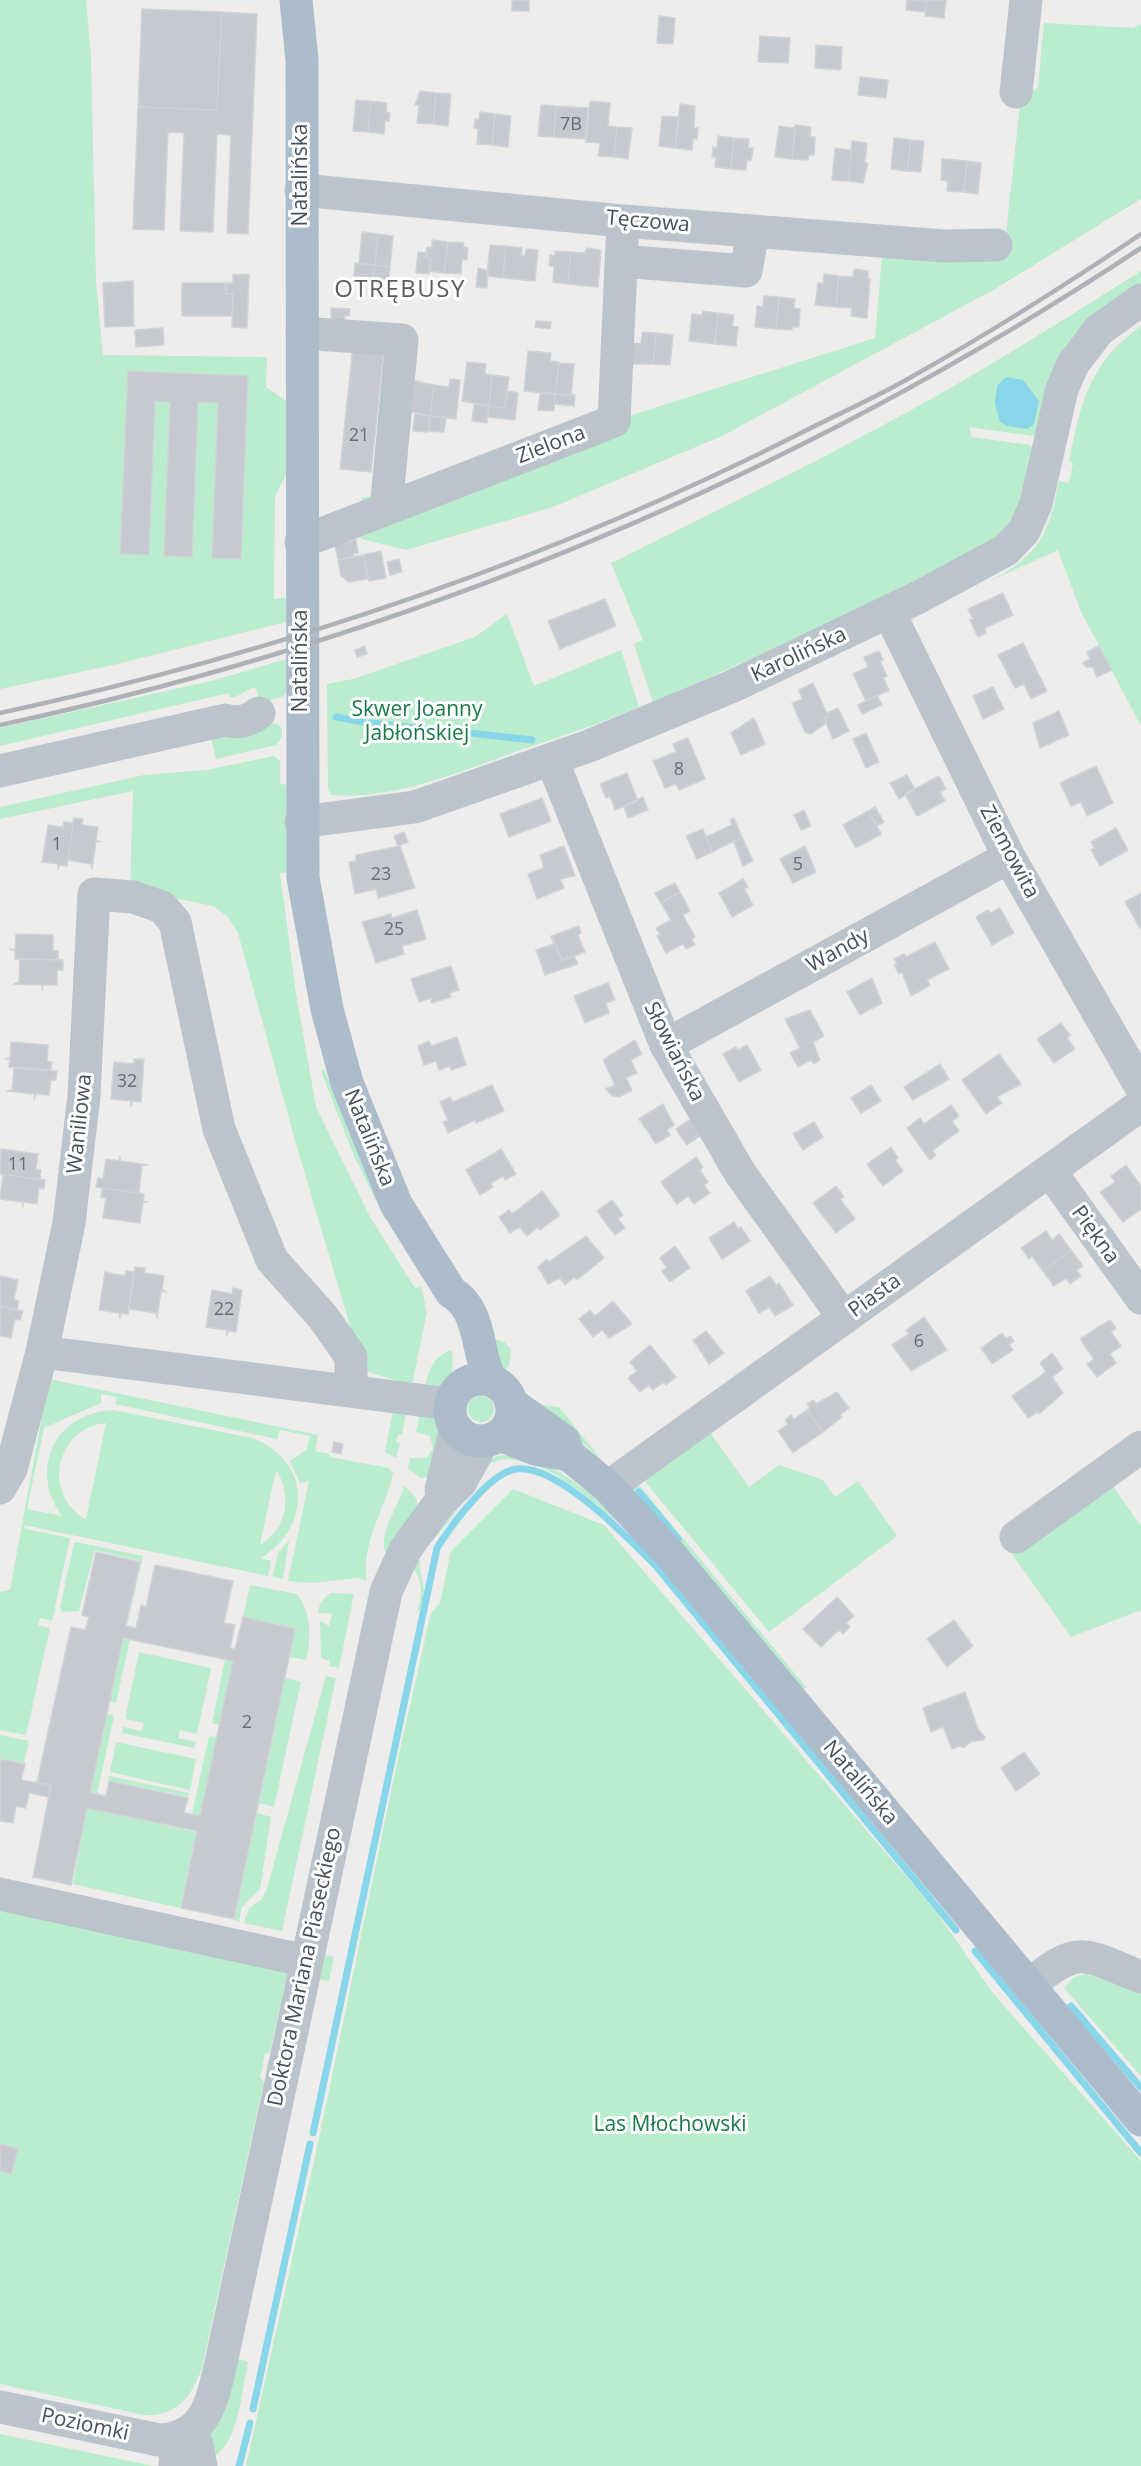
<!DOCTYPE html>
<html>
<head>
<meta charset="utf-8">
<style>
  body { margin:0 }
  canvas { display:block; background:#efecec }
</style>
</head>
<body>
<canvas width="1141" height="2466"></canvas>
<script>
const g = document.querySelector('canvas').getContext('2d');
g.lineJoin = 'round';
function paint(path, color) {
  g.fillStyle = color;
  g.fill(path, 'evenodd');
}
function strokePath(path, color, width, dash) {
  g.strokeStyle = color;
  g.lineWidth = width;
  g.lineCap = dash ? 'butt' : 'round';
  g.setLineDash(dash || []);
  g.stroke(path);
}
function write(font, color, halo, rows, align = 'center') {
  g.font = font + ' "Open Sans",sans-serif';
  g.lineWidth = 6;
  g.setLineDash([]);
  g.textBaseline = 'middle';
  g.strokeStyle = halo;
  g.fillStyle = color;
  for (const [text, x, y, turn = 0] of rows) {
    g.save();
    g.translate(x, y);
    g.rotate((+turn || 0) * Math.PI / 180);
    g.textAlign = isNaN(turn) ? turn : align;
    if (halo) g.strokeText(text, 0, 0);
    g.fillText(text, 0, 0);
    g.restore();
  }
}
paint(new Path2D(`
  M0,0H86L91,56L96,281L103,355L267,357L266,387L286,401L287,473L275,496L274,599L291,597L290,621L109,666L0,689Z
  M1044,23L1133,28L1141,24V199L995,289L722,436L553,507L406,550L361,539L362,498L392,491L875,338L882,257L1003,260L1021,97L1038,88Z
  M1141,271V287L1035,434L1033,436L969,427L972,437L1030,445L1032,448C1030,477 1022,515 999,537C974,561 926,577 895,592C814,630 735,667 653,702L634,644L643,640L611,563C724,507 838,452 947,390C1013,352 1077,311 1141,271Z
  M1141,326V726L1081,612L1058,550L988,582C1039,556 1049,535 1059,481L1069,483L1073,463L1069,461C1081,402 1089,363 1141,326Z
  M507,614L534,686L621,650L639,707C599,724 559,737 518,751C462,771 391,801 331,795L328,789L327,684L353,679L475,637Z
  M290,658L289,691L282,697L263,702L259,698L255,687C245,690 241,696 231,698L229,693L0,746V728L215,680Z
  M274,723L280,726C285,734 281,739 276,745L216,759L211,738L254,731Z
  M274,756L280,761V784L290,785L288,872L280,873L296,993L316,1107L369,1215L415,1288L421,1287L427,1312L411,1390L400,1382L363,1370L296,1144L238,933L227,916L213,906L130,889L133,791L0,819V807L144,775L206,770Z
  M324,1069L389,1217L385,1219L354,1156L321,1071Z
  M494,1339L504,1342L511,1349L509,1365L505,1370H501Z
  M452,1350C454,1377 453,1387 424,1391C428,1372 432,1356 452,1350Z
  M49,1379L318,1435L315,1451L330,1454V1457L389,1468L393,1473C386,1508 360,1544 367,1581L357,1578L313,1583L288,1581L309,1481L300,1483L290,1461L307,1449L310,1436L280,1430L277,1439L115,1404L117,1397L101,1394V1403L44,1428L27,1509L62,1516C28,1469 55,1412 114,1410L252,1438C311,1460 313,1526 261,1558L271,1561L268,1576L24,1525L25,1529L70,1538L52,1621L40,1618L38,1625L50,1628L26,1735L0,1730V1592L10,1590ZM106,1423L86,1519H85C42,1493 56,1428 106,1423ZM276,1470C293,1496 287,1529 260,1545Z
  M468 1409a13 13 0 1 1 26 0a13 13 0 1 1-26 0Z
  M529,1397L543,1405L559,1407L602,1460Z
  M394,1406L407,1408L402,1435L398,1434L396,1442L400,1443L396,1458L385,1452Z
  M421,1408L438,1417L442,1425L428,1477L421,1478L408,1469L410,1458H427L433,1448L430,1436L416,1432Z
  M709,1431L749,1487L779,1465L823,1480L835,1497L858,1481L897,1536L769,1632L643,1479Z
  M513,1454C560,1458 628,1526 661,1559L658,1563C629,1531 534,1435 488,1465C472,1475 465,1499 454,1514C444,1529 430,1542 420,1557C416,1573 433,1595 417,1613C422,1594 425,1579 409,1565L445,1521L476,1470L497,1456Z
  M404,1485L416,1498L418,1505L386,1554C377,1533 400,1506 404,1485Z
  M1112,1485L1141,1526V1610L1071,1637L1012,1554Z
  M634,1486H640L806,1687L799,1693L633,1492Z
  M513,1489L604,1525L935,1910L992,1992L1141,2161V2466H246L320,2134L395,1772L431,1613L440,1603L451,1551Z
  M289,1540L283,1579L273,1577L278,1552Z
  M77,1542L143,1556L129,1619L140,1561L95,1550L79,1611L62,1612L60,1608L74,1543Z
  M250,1585L297,1594C311,1611 312,1639 306,1660L289,1657L295,1628L243,1617Z
  M331,1593L354,1594L339,1668L329,1666L330,1661L321,1658L320,1621L329,1626L332,1614L318,1613C319,1604 323,1598 331,1593Z
  M123,1638L130,1640L116,1703L109,1702Z
  M139,1652L211,1668L197,1734L180,1730L178,1738L196,1742L194,1748L122,1733L123,1727L142,1731L144,1723L125,1719Z
  M225,1660L233,1661L219,1725L212,1723Z
  M326,1676L336,1678L282,1931L244,1923L249,1908L261,1900L266,1892Z
  M285,1678L301,1682L274,1807L259,1803Z
  M107,1714L114,1716L97,1794L90,1792Z
  M0,1735L29,1741L24,1763L0,1758Z
  M209,1736L217,1737L200,1816L192,1814Z
  M116,1742L196,1759L190,1790L110,1772Z
  M109,1776L189,1793L188,1797L108,1780Z
  M87,1808L196,1832L180,1908L73,1884Z
  M257,1813L271,1817L260,1889L242,1907L239,1922L234,1920Z
  M0,1902L288,1971L270,2052L265,2054L260,2077L264,2081L202,2368C192,2395 178,2417 144,2415L0,2384Z
  M322,1954L334,1957L329,1981L317,1979Z
  M1087,1974L1141,1992V2076L1064,1988L1074,1977Z
  M237,2358L248,2362C242,2388 239,2446 212,2457L205,2443Z
  M0,2434L153,2466H0Z`), '#baedcd');
paint(new Path2D(`
  M1006,377L1023,380L1039,401L1034,424L1027,429L1008,426L1000,422L995,403L997,386Z`), '#88d6ea');
strokePath(new Path2D(`
  M336,717L363,722
  M371,723L461,733
  M470,733L532,740
  M639,1492L678,1539
  M975,1951L1141,2153
  M1071,2006L1141,2088
  M313,2133L437,1548C451,1526 490,1472 516,1469C557,1463 628,1538 656,1566L956,1930
  M253,2409L310,2144
  M239,2466L250,2423`), '#88d6ea', 7);
const building = new Path2D(`
  M512,0H529V11H512Z
  M907,0H927L925,12L906,10Z
  M927,0H946L944,18L925,16Z
  M142,9L222,12L217,110L138,107Z
  M222,12L257,14L248,234L227,233L231,135L217,134L213,232L180,231L184,133L168,132L164,230L133,229L138,107L217,110Z
  M659,16L675,18L673,44L657,43Z
  M760,36L790,38L788,63L758,62Z
  M816,45L842,47L841,70L815,68Z
  M860,77L888,80L886,98L858,95Z
  M420,91L436,93L433,124L417,123L419,105H415Z
  M436,93L451,94L448,126L433,124Z
  M356,100L371,101L368,132L353,131Z
  M371,101L387,103L386,112L390,113L389,121H385L384,134L368,132Z
  M590,101L610,103L608,126L617,127L614,157L598,156L600,143L586,142Z
  M680,104L695,106L694,128H698L697,139H693L692,150L675,148Z
  M541,105L556,106L554,137L538,136Z
  M556,106L588,108L585,139L554,137Z
  M480,112L495,114L492,145L477,144L478,129L474,128L475,119H479Z
  M495,114L511,116L508,147L492,145Z
  M662,116L679,117L675,148L659,146Z
  M795,125L811,127L810,137H815L814,155H809L808,160L792,159Z
  M779,126L795,128L792,159L775,157Z
  M617,127L632,128L628,159L614,157Z
  M718,136L734,138L731,169L715,167L716,157H712L713,147L717,148Z
  M734,138L749,139L748,148H753L751,161L747,160L746,170L731,169Z
  M894,138L911,140L907,171L891,169Z
  M911,140L924,141L921,172L907,171Z
  M852,141L867,143L865,163H868L863,183L848,181Z
  M835,148L851,150L848,181L832,180Z
  M942,159L967,161L964,192L947,191L948,181L941,180Z
  M967,161L981,163L978,194L964,192Z
  M362,232L378,234L375,265L359,264Z
  M378,234L393,236L390,267L375,265Z
  M432,240L448,242L444,273L429,271L431,258H426L427,247L432,248Z
  M448,242L464,243L463,247L468,248L467,260L462,259L461,274L444,273Z
  M490,245L506,246L503,278L487,276Z
  M506,246L522,248L521,255L525,256L526,249L538,250L535,281L503,278Z
  M586,248L601,250L598,287L568,284L571,252L585,253Z
  M555,251L571,252L568,284L553,282L554,266H549L550,255L555,256Z
  M418,252L426,253V258H431L429,274L416,273Z
  M355,263L375,265L373,278L354,276Z
  M375,265L390,267L389,280L373,278Z
  M478,268L488,270L487,288L476,287Z
  M854,269L868,271V279H870L867,318L851,316L852,308L836,307L839,276L853,277Z
  M249,274L247,328L232,327L233,294H226V283H233V275Z
  M824,274L839,276L836,307L815,305L818,283L823,284Z
  M133,281L134,326L105,327L103,283Z
  M182,283H226V294H233L232,316H182Z
  M764,296L779,297L776,329L755,327L757,306L763,307Z
  M779,297L795,299L794,308L800,309L799,327H792V330L776,329Z
  M331,308L350,309L349,316L345,315L344,325L331,324Z
  M703,311L718,313L715,344L689,341L692,314L702,315Z
  M718,313L734,315L732,326L738,327L736,346L715,344Z
  M536,321L551,322L550,329L535,327Z
  M163,328L164,345L136,347L135,330Z
  M642,332L656,333L653,364H627L629,343L641,344Z
  M656,333L673,335L670,365L653,364Z
  M353,346L384,349L371,472L340,469Z
  M528,351L551,353L550,361L559,362L555,394L524,391Z
  M467,362L486,364L485,374L492,375L489,406L462,401Z
  M559,363L574,364L571,396L555,394Z
  M128,371L248,376L241,559L212,558L218,403L198,402L192,557L164,556L170,402L155,401L149,555L120,554Z
  M492,375L509,377L505,408L489,406Z
  M406,379L434,385L430,416L403,410Z
  M450,379L460,380L456,419L430,416L434,385L449,387Z
  M507,391L518,393L515,420L488,417L489,406L505,408Z
  M540,393L555,394L554,411L538,410Z
  M555,394L575,395L574,406L554,404Z
  M474,404L489,406L487,423L472,421Z
  M415,414L430,416L428,432L413,431Z
  M430,416L446,418L444,432L428,431Z
  M356,540L358,553L353,554L354,557L338,560L335,545Z
  M381,551L386,578L369,581L363,555Z
  M363,555L368,579L349,582L341,576L338,560Z
  M399,559L402,572L390,575L387,562Z
  M1003,593L1013,615L985,628L986,633L978,637L970,620L973,619L968,609Z
  M605,599L616,626L560,649L548,621Z
  M1023,643L1047,691L1031,699L1024,684L1015,688L998,655Z
  M365,646L367,654L357,657L355,650Z
  M1099,646L1112,670L1097,677L1093,667H1086L1083,663L1090,659L1087,652Z
  M879,651L883,660L880,661L887,676L883,678L889,690L866,701L853,674L868,667L864,657Z
  M813,683L828,716L824,718L826,723L811,734L805,732L792,703L802,699L799,690Z
  M993,687L1004,709L983,719L973,696Z
  M877,695L882,705L862,714L858,705Z
  M838,708L849,731L833,739L824,718L828,716L827,713Z
  M1059,711L1069,735L1040,748L1033,723Z
  M754,718L765,744L741,755L731,733Z
  M866,733L879,762L866,768L853,739Z
  M688,738L705,779L679,790L676,784L665,788L653,761L676,752L673,744Z
  M1096,766L1113,803L1087,816L1081,802L1071,806L1060,783Z
  M627,773L638,801L615,810L610,796L606,798L600,784Z
  M907,775L915,789L899,799L890,783Z
  M939,776L946,789L940,792L945,801L917,816L905,794Z
  M643,797L648,810L628,818L624,806Z
  M542,798L551,821L509,837L500,814Z
  M875,807L884,822L877,826L868,811Z
  M804,810L811,826L801,830L794,815Z
  M868,811L881,834L856,848L843,825Z
  M74,818L83,819L82,825L98,827L96,840L101,842L96,841L92,869L91,864L68,860L67,866Z
  M74,818L67,866L59,865L58,869V864L42,862L48,825L63,827L64,822L72,823Z
  M734,818L742,837L712,852L706,837L732,825L730,820Z
  M1116,828L1128,850L1100,866L1091,850L1094,848L1091,842Z
  M703,829L712,852L697,859L686,836Z
  M404,832L408,842L398,846L394,836Z
  M742,837L753,861L743,866L734,842Z
  M400,846L415,888L378,898L376,889L355,894L349,862L356,861V855Z
  M564,846L575,876L560,879L564,888L537,899L528,874L544,868L540,855Z
  M805,846L816,872L793,883L780,859Z
  M743,879L748,887L744,889L753,905L732,917L719,893Z
  M675,883L680,892L661,903L655,893Z
  M680,892L690,911L683,915L695,937L692,939L695,945L686,949L683,944L666,953L657,936L660,934L656,928L671,920L661,903Z
  M1141,893V930L1125,902Z
  M1000,908L1014,933L992,945L976,917L988,910L990,913Z
  M417,910L426,939L402,946L404,954L376,963L362,922L391,914L392,918Z
  M579,926L581,933L578,935L585,952L562,960L552,936Z
  M16,934L53,935V951H58V960L15,959V951L10,949L15,950Z
  M551,936L562,960L574,956L578,964L545,975L536,950L554,944Z
  M935,942L949,969L927,980L930,985L911,996L902,972L899,974L894,965L897,964L894,959L904,954L906,957Z
  M20,959L63,960V970H57V985H43L42,990V985L14,984L19,982Z
  M451,966L459,990L450,993L451,997L432,1003L431,998L419,1002L411,979Z
  M872,978L882,1003L860,1015L847,992Z
  M608,983L615,1000L606,1003L609,1013L585,1023L574,996Z
  M810,1010L824,1036L813,1042L820,1060L814,1064L811,1060L798,1067L790,1053L800,1048L785,1019Z
  M1061,1023L1070,1035L1067,1038L1075,1049L1054,1063L1037,1039Z
  M457,1037L466,1065L451,1070L450,1066L439,1070L436,1061L424,1065L418,1046L429,1041L431,1046Z
  M635,1040L642,1054L631,1060L637,1073L626,1078L632,1090L619,1097L613,1096L605,1089L615,1085L603,1060Z
  M11,1042L48,1045L47,1061L52,1062L51,1070L9,1067L10,1059H5L10,1058Z
  M747,1045L761,1070L739,1082L723,1054L736,1047L738,1050Z
  M999,1054L1021,1084L997,1097L1002,1103L986,1114L962,1080Z
  M134,1059H144L141,1102L133,1101L131,1106V1101L111,1099L114,1062L134,1064Z
  M940,1064L949,1079L913,1100L904,1087Z
  M14,1068L57,1071L56,1080H51L49,1095L36,1094L34,1099L35,1094L7,1091L12,1090Z
  M492,1085L504,1111L476,1123L475,1120L448,1133L443,1122L448,1120L440,1102L450,1097L453,1102Z
  M871,1085L881,1101L861,1113L851,1098Z
  M663,1104L674,1125L667,1130L670,1135L656,1144L639,1119Z
  M951,1105L959,1116L952,1121L959,1131L932,1151L936,1155L930,1160L907,1128L920,1118L924,1124Z
  M692,1118L703,1134L687,1145L676,1129Z
  M814,1122L823,1137L803,1150L793,1134Z
  M891,1147L898,1158L895,1160L903,1171L883,1186L867,1164Z
  M1,1149L38,1154L36,1169L41,1170L40,1179L45,1180L0,1174Z
  M501,1149L516,1174L505,1180L503,1176L491,1183L493,1187L480,1195L466,1170Z
  M120,1156V1161L148,1165L142,1166L139,1193L144,1194L96,1187L98,1178L103,1179L106,1159L119,1161Z
  M696,1157L703,1167L700,1170L708,1182L704,1185L710,1193L694,1204L688,1196L677,1204L661,1182Z
  M1126,1165L1141,1186V1209L1123,1222L1100,1192L1115,1182L1111,1176Z
  M0,1174L45,1180L44,1189L39,1188L37,1204L23,1202V1207L22,1202L0,1199L3,1175Z
  M836,1186L844,1197L840,1199L855,1219L836,1233L813,1203Z
  M96,1187L144,1194L143,1201L148,1202H143L140,1223L103,1218L106,1198L101,1197L102,1188Z
  M542,1191L560,1215L540,1230L538,1227L527,1236L520,1227L510,1233L499,1217L509,1210L512,1214Z
  M612,1200L623,1215L618,1219L625,1228L615,1235L597,1211Z
  M734,1222L738,1229L741,1227L750,1241L722,1259L709,1238Z
  M1046,1231L1052,1240L1059,1234L1071,1250L1043,1271L1032,1256L1029,1259L1021,1248Z
  M586,1236L604,1258L577,1280L574,1277L565,1285L560,1278L548,1284L538,1267L547,1259L549,1262Z
  M675,1246L690,1268L670,1282L662,1271L667,1268L660,1258Z
  M1071,1250L1083,1266L1076,1270L1081,1276L1070,1284L1066,1278L1054,1286L1043,1271Z
  M135,1267L145,1268L144,1273L164,1276L162,1289L166,1292L161,1291L157,1318L156,1313L129,1309Z
  M126,1271L134,1272L128,1314L121,1313L120,1318L119,1313L99,1310L105,1272L125,1276Z
  M0,1276L18,1280L14,1299L19,1301L17,1310L0,1306Z
  M770,1276L776,1285L779,1283L793,1305L775,1316L769,1307L759,1313L746,1291Z
  M233,1288L242,1290L236,1332L228,1331L227,1335L226,1330L206,1327L212,1290L232,1294Z
  M613,1301L632,1324L609,1338L602,1330L593,1337L579,1319L590,1310L595,1316Z
  M0,1306L23,1311L20,1320L15,1319L11,1338L0,1336Z
  M924,1317L947,1350L911,1371L892,1345L909,1334L906,1330Z
  M1110,1320L1116,1328L1111,1332L1121,1346L1110,1354L1116,1363L1097,1377L1087,1364L1094,1359L1080,1339Z
  M706,1331L724,1353L709,1364L693,1340Z
  M1002,1333L1006,1339L1010,1336L1014,1341L1009,1344L1013,1350L992,1364L981,1348Z
  M650,1345L676,1377L666,1385L664,1382L653,1390L649,1385L640,1392L628,1378L637,1371L630,1362Z
  M1052,1353L1063,1369L1052,1377L1063,1393L1039,1414L1038,1412L1028,1418L1012,1396L1046,1372L1040,1363Z
  M837,1392L849,1408L840,1415L842,1417L823,1432L807,1410L810,1408L807,1404L813,1400L816,1404Z
  M807,1410L823,1432L793,1453L778,1431L788,1424L785,1420L791,1415L794,1419Z
  M334,1442L343,1444L341,1454L332,1452Z
  M96,1552L140,1562L126,1626L136,1628L141,1605L146,1607L155,1565L233,1581L224,1623L235,1625L230,1648L235,1649L243,1617L295,1629L234,1919L181,1908L197,1831L87,1808L71,1885L33,1877L51,1785L37,1782L71,1627L85,1630L89,1617L82,1615ZM123,1638L233,1661L200,1816L184,1813L188,1798L109,1781L106,1796L90,1793Z
  M837,1597L854,1616L846,1623L850,1627L843,1634L839,1630L821,1647L803,1629Z
  M954,1620L973,1646L947,1667L927,1639Z
  M965,1692L978,1729L985,1737L983,1740L970,1742L964,1748L960,1746L952,1749L943,1727L931,1732L923,1708Z
  M1024,1752L1040,1774L1016,1791L1001,1768Z
  M0,1759L25,1764L21,1780L51,1785L49,1797L29,1793L26,1808L16,1806L13,1823L0,1821Z
  M0,2144L18,2149L11,2174L0,2171Z`);
paint(building, '#c6c9cf');
strokePath(building, '#d0d3d8', 1.5);
strokePath(new Path2D(`
  M1016,92L1026,0
  M301,190L623,221L944,246L996,245
  M621,261L746,271L753,231
  M302,333L402,340L386,509
  M301,542L614,421L623,221
  M889,612L1009,857L1141,1087
  M552,760L666,1045L740,1173L844,1318
  M0,771L225,720C239,724 249,721 259,713
  M301,822L415,807L589,746L733,686L919,597L1006,550L1024,531L1036,504L1062,389L1073,364L1099,330L1141,300
  M666,1045L1009,857
  M1050,1171L1141,1298
  M42,1352L450,1404
  M608,1487L1141,1105
  M0,1488L11,1469L42,1352L69,1223L84,1096L94,894L133,897L162,907L175,922L219,1129L272,1260L323,1317L351,1357V1391
  M441,1490L456,1428
  M1016,1537L1141,1447
  M0,1894L307,1961
  M1028,1986C1080,1943 1083,1954 1141,1977
  M0,2407L159,2440C206,2438 212,2401 221,2363L386,1592L405,1550L440,1502L460,1483L483,1441
  M175,2466L176,2447L183,2436L197,2445L201,2466`), '#bbc4cc', 33);
strokePath(new Path2D(`
  M296,0L302,60L303,878L327,1009L347,1083L396,1204L451,1292C482,1310 476,1351 490,1379
  M450 1410a31 31 0 1 1 62 0a31 31 0 1 1-62 0Z
  M512,1404L564,1441L569,1455L608,1487L669,1553L1141,2120
  M500,1435L535,1449L569,1455`), '#acbccb', 33);
strokePath(new Path2D(`
  M0,713C278,653 547,562 801,433C838,414 877,397 913,376C991,332 1067,284 1141,234
  M0,725C411,637 790,480 1141,248`), '#aeb2b7', 4.5);
write('18px', '#656e76', null, [
  ["7B",571,125],
  ["21",359,436],
  ["8",679,770],
  ["1",57,845],
  ["5",798,865],
  ["23",381,875],
  ["25",394,930],
  ["32",127,1082],
  ["11",18,1165],
  ["22",224,1310],
  ["6",919,1342],
  ["2",247,1723]
]);
write('21px', '#455059', '#fff', [
  ["Natalińska",301,175,-90],
  ["Tęczowa",648,222,5],
  ["Zielona",551,445,-21],
  ["Karolińska",799,655,-25],
  ["Natalińska",301,661,-90],
  ["Ziemowita",1009,852,62],
  ["Wandy",838,951,-29],
  ["Słowiańska",674,1052,63],
  ["Waniliowa",80,1124,-84],
  ["Natalińska",369,1138,68],
  ["Piękna",1095,1235,54],
  ["Piasta",875,1296,-36],
  ["Natalińska",860,1783,50],
  ["Doktora Mariana Piaseckiego",305,1967,-78],
  ["Poziomki",85,2425,12]
]);
write('21px', '#187847', '#fff', [
  ["Skwer Joanny",417,710],
  ["Jabłońskiej",417,734],
  ["Las Młochowski",670,2125]
]);
g.letterSpacing = '1.5px';
write('24px', '#595d61', '#fff', [
  ["OTRĘBUSY",400,290]
]);
g.letterSpacing = '0px';
</script>
</body>
</html>
